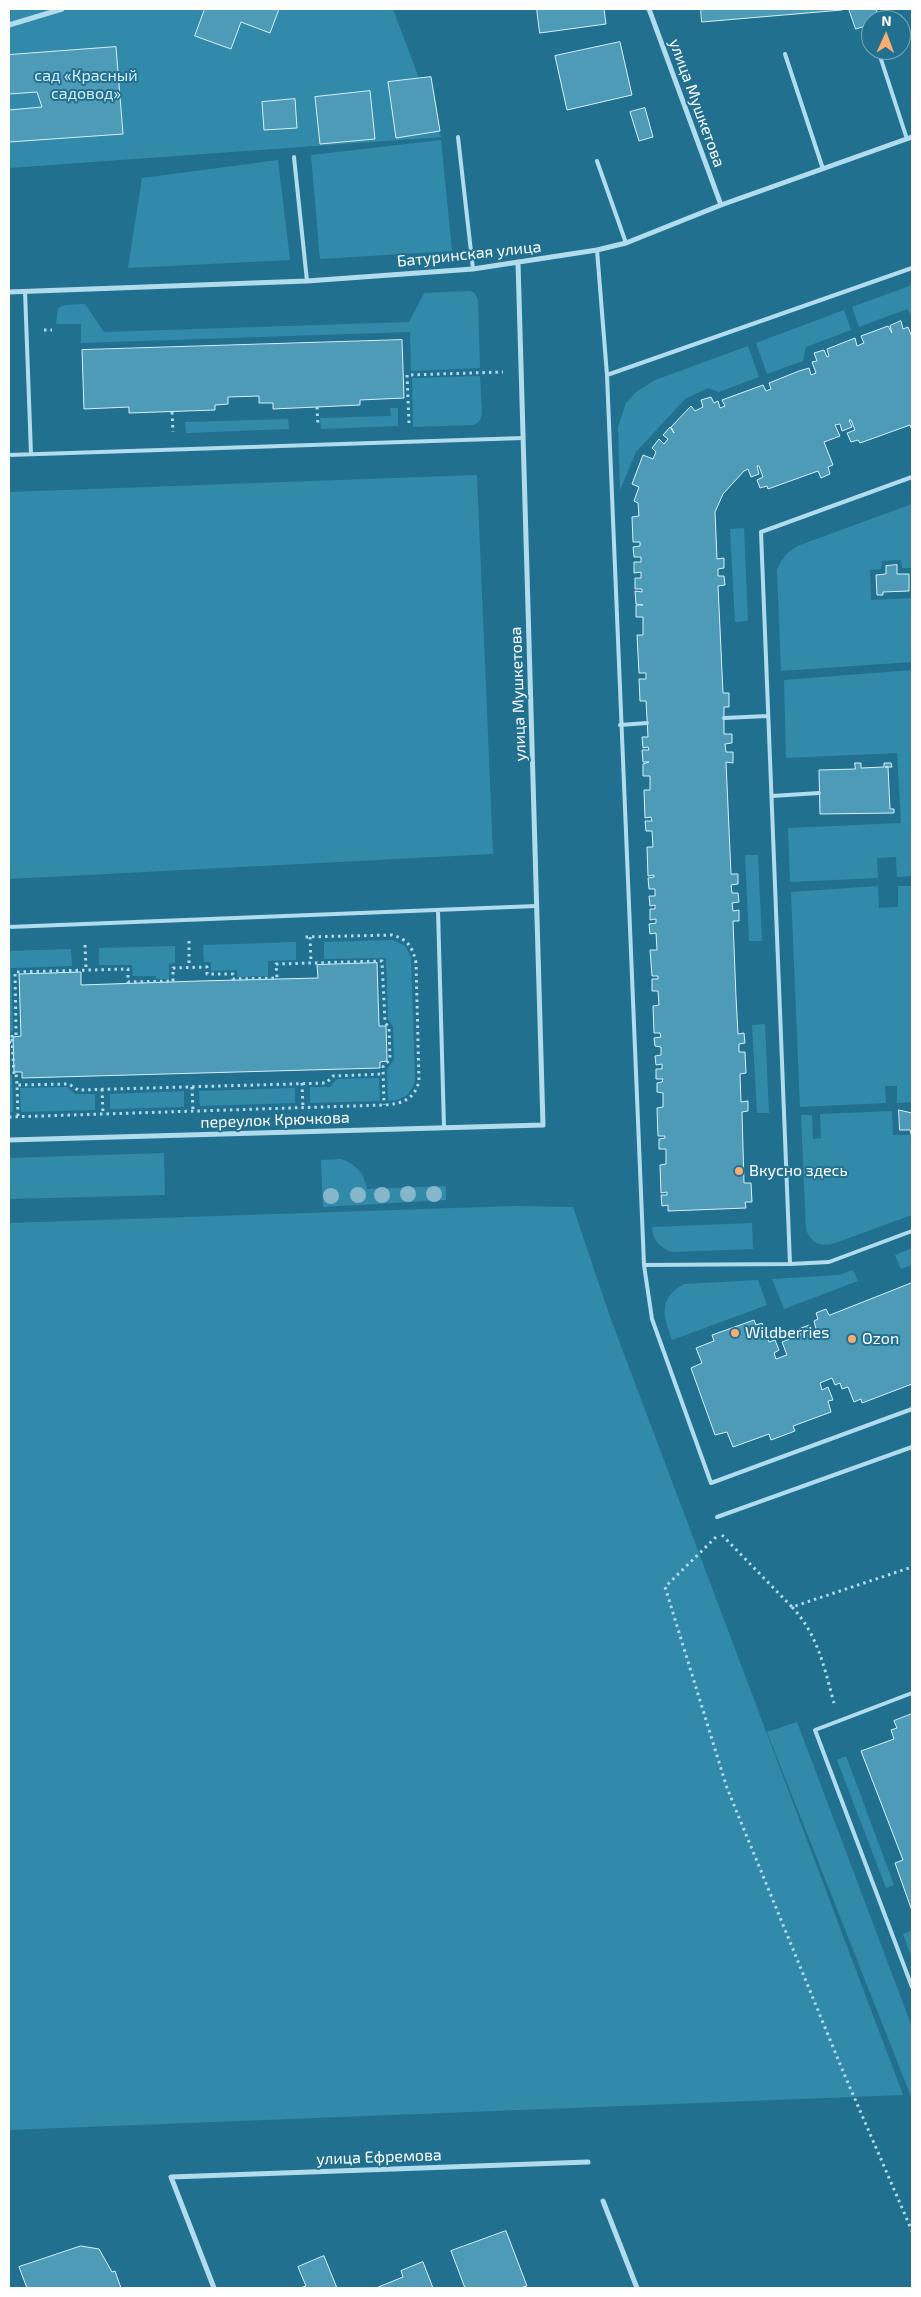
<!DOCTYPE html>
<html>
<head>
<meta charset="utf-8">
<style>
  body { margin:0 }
  #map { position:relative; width:921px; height:2297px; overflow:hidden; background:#217090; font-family:"Exo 2",sans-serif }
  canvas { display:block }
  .frame { position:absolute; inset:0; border:10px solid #fff; pointer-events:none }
  .north { position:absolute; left:861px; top:10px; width:50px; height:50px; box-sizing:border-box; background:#217090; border:1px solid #7aa9bc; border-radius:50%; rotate:2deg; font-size:14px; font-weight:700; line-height:20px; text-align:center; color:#fff }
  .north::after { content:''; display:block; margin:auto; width:18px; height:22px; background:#f9ad73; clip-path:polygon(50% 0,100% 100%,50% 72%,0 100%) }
</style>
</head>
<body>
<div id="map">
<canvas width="921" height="2297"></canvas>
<div class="frame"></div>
<div class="north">N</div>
</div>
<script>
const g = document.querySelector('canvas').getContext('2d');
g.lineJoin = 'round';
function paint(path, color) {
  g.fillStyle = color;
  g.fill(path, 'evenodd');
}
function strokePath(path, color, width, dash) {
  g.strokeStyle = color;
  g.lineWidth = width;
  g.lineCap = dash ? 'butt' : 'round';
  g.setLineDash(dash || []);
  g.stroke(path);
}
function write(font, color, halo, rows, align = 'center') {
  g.font = font + ' "Exo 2",sans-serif';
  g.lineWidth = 4;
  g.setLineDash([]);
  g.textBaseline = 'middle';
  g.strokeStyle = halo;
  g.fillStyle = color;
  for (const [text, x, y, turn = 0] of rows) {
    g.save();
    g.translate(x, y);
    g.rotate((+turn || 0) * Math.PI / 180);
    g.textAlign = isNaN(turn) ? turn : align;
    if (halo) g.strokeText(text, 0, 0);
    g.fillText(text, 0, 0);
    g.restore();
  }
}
paint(new Path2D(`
  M9,9H393L441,137L9,168Z
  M441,140L452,251L320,259L311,155Z
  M278,160L290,260L128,268L142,178Z
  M912,285V317L907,309L859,327L852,307Z
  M470,291L475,293L478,300L480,368L411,371L410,332L81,343V324H56L58,308L65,305L85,304L104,332L409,322L424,293Z
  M844,310L851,330L806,347L803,361L767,374L756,343Z
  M748,346L759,377L719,392L708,388L685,399L636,452L620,490L618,427L626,403L636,392L655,380Z
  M480,376L482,415L479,422L473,425L413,427L412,378Z
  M390,408H398V426L321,429L320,418L391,416Z
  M288,419L289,429L186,433L185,422Z
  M477,475L493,854L9,879V492Z
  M912,504V568H902L901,560L882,561L881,569L870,570L871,600L912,598V662L781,671L777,570C782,557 788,551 800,545Z
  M744,528L748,621L735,622L730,529Z
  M912,670V876L897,877L896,857L877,858L878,878L790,882L788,828L901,823L897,753L786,758L784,680Z
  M745,855H758L762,941H749Z
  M878,886L879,908L898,907V886H912V1102L897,1103V1086H885L886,1103L800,1107L791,892Z
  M393,940L405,946L411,957L415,1080C412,1095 402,1100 388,1101L387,1069L394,1060L393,1026L388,1020L386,958L324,959V942Z
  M296,942V960L268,961V976L237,977V970L211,971V962H204L203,945Z
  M175,946V963L169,964V979H156V976H133L132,965H99V948Z
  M71,949L72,966L11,968L13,1031L9,1036V951Z
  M765,1024L769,1113H757L752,1025Z
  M9,1064V1072L12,1076L13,1112H9Z
  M379,1078L380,1101L310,1103V1087H330L337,1079Z
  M67,1087L75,1094H95V1110L21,1112L20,1088Z
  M295,1088V1103L200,1106L199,1091Z
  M184,1091V1107L110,1109V1094Z
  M892,1111L893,1135H910L912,1140V1215L832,1244C818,1247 812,1242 806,1230L801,1115H812L813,1139L821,1138L820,1114Z
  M164,1153L165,1195L9,1199V1158Z
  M341,1159C357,1165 364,1173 367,1189L446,1186V1200L323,1207L321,1160Z
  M514,1206L573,1207L610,1317L903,2095L9,2130V1223Z
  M752,1223L753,1249L671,1252C659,1247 653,1240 652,1227Z
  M912,1248V1265L901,1269L895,1255Z
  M853,1270L858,1281L784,1309L772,1279L839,1275Z
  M758,1280L767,1305L672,1340C664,1316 657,1299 684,1284Z
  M797,1722L912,2027V2099L767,1732Z
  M846,1756L894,1885L886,1888L837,1760Z
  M911,1931L912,1933V1959L903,1934Z`), '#328aab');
const building = new Path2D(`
  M205,9H279L270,33L241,22L231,49L195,36Z
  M537,9H604L606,24L540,33Z
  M701,9H842V10L702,22Z
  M849,9H876L880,20H871V24L856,29Z
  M620,42L632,95L567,110L555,56Z
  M116,47L123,134L9,142V110L42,107L37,92L9,94V55Z
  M431,77L440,131L396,138L388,82Z
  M370,91L375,139L320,144L315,97Z
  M295,99L297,128L264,130L262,102Z
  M645,108L653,137L639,141L630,112Z
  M901,321L903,329L908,327L912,337V430L910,425L860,443L858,440L851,442L847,433L855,430L851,420H849L852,427L842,431L840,424L835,425L840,436L824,442L833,465L828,467L830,474L821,478L818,471L768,489L767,486L760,488L757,480L763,477L759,466H757L759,474L751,477L748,469L744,471L723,494L715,512L717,559L724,558V568L718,569V576H724L725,585L718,586L723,693H729V707H724V734H732V743L725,744L726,752H733V763L726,762L731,874H738V884L731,885L732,893H738L739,902L732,903L733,911L739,910V921H733L736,997L738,1034L744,1033L745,1043L739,1044V1052H745L746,1073L740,1074L741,1102L748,1101V1111L742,1112L744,1183H751L752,1202H745L746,1208L668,1211V1205L662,1206L661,1195H667V1192L661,1193L660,1165L666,1164V1149H659V1139L665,1138V1136H658L657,1108L663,1107V1093L657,1092V1083L662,1082L663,1079H656V1069H662V1064L656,1065L655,1056L661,1055V1047L655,1046L654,1038L661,1037L660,1033H654L653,1006L659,1005L658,991H652V979H658V976H652L650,950H657L656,933L650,934L649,924L656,923V919L650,920V909H655V905L650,906L649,896H655V889H649L648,878L654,877V875L648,876L647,847H653L652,831H646L645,821H652L651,817L645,818L644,790H650V776H643V764L649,762H643L642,750H649L648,747L643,748L642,737H648L646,701H640L639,679H646V673H639L637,635H643V617H636V605H643L636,604L635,591L642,592V589H635V578H641V572L634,573V562H641V557H634L633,547L640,546V542H633L632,517L639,516L638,503L634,501L639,487L632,484L643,455L653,459L656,452L652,448L659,439L664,444L668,439L663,435L670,427L674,433L671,427L691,406L695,411L703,407L701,400L711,397L714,403L718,401L720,408L725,406L722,400L763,385L766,391L771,389L769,383L799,371L809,368L811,375L816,373L812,362L817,361L814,353L824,350L827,357L829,356L827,349L855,338L857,346L864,343L861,336L888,326L892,333L890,326Z
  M402,340L404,398L360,400V405L273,409V403H259V396L228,397V404L215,405V410L129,413V407L84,409L82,350Z
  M897,565V574H909V591L883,592V595H877L876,575L886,574V566Z
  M855,763H861V768L884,767V763H891L892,767H885H888L890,809H894V813L820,814L819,770L855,769Z
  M377,963L379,1026H386L387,1061L380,1062V1068L22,1078V1072H14L13,1037L21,1036L19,974L81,972V985L199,981L318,978L317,965Z
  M899,1110L912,1113V1138L910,1130H900Z
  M912,1283V1384L862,1403L861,1399L854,1402L848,1387L842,1389L840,1383L835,1385L832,1378L820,1383L822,1390L828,1387L833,1400L828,1401L831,1412L793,1426L795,1431L771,1440L769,1434L733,1447L727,1432L715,1435L691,1368L702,1363L696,1348L714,1341L712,1335L754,1320L756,1325L762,1323L769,1342L775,1340L779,1350L774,1353L776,1359L787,1355L782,1342L801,1335L799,1329L809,1325L811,1331L816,1329L814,1321L818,1319L816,1313L826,1309L829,1315Z
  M912,1714V1911L895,1863L903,1860L861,1751L894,1739L891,1730L897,1728L894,1721Z
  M506,2231L527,2286L520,2288H465L451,2251Z
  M81,2246L99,2249L112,2272L115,2271L121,2288H27L19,2267Z
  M324,2256L337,2288H300L306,2286L298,2267Z
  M423,2262L433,2288H376L403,2277L401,2271Z`);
paint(building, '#4e9bb8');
strokePath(building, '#d7f0f9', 1);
strokePath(new Path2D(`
  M44,330H52
  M317,407L318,426
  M172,412L173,432
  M409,423L407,375L503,372
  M310,937L311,963
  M189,941V967
  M85,945L86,970
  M12,1039L14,1074L16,1073L17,1085
  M9,1043L12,1039V1035H16L15,972L128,969V982L173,981V968L207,967V974H233V979L277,978L276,964L382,961L385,1022L389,1028L390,1059L383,1067L384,1105
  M302,1083L303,1108
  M192,1087L193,1111
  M102,1089L103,1114
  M18,1116L17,1085L69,1084L78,1090L326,1083L333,1076L383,1074
  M9,1117L384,1105C402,1104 415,1099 419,1081L416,963C413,948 408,939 392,935L303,937
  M722,1535L792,1607L912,1567
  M716,1537L665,1587L727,1788L842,2069L912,2231
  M792,1607C818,1635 824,1667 834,1703`), '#b1dced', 3, [2.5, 4]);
strokePath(new Path2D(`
  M870,24L871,28
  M878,50L907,139
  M785,54L823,169
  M458,137L473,269
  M294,157L307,281
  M597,161L626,243
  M597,250L607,375L644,1265L790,1264L761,532L912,477
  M25,291L31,454
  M607,375L912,268
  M9,455L523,438
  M724,718L768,716
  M620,725L647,723
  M772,796L819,793
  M438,910L444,1127
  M9,927L536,906
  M790,1264L829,1262L912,1231
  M644,1265L652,1319L711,1483L912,1409
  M717,1517L912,1447
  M912,1693L815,1730L912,1987`), '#b1dced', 4);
strokePath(new Path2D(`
  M649,9L721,205
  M9,25L62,9
  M9,292L307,281L473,269L597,250L626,243L721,205L912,137
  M9,1140L543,1125L518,262
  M603,2201L637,2288
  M214,2288L171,2177L588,2162`), '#b1dced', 5);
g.fillStyle = '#85b6ca';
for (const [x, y] of [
  [408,1194],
  [434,1194],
  [358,1195],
  [382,1195],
  [331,1196]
]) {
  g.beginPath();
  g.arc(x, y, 8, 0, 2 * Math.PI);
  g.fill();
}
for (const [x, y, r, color] of [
  [739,1171,5,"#f9ad73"],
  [735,1333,5,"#f9ad73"],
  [852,1339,5,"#f9ad73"]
]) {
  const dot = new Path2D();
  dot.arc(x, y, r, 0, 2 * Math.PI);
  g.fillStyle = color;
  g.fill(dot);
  strokePath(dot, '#217090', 2);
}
write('16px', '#d7f0f9', '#217090', [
  ["сад «Красный",86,76],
  ["садовод»",86,94]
]);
write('16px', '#fff', '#217090', [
  ["улица Мушкетова",697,103,70],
  ["Батуринская улица",469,254,-6],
  ["улица Мушкетова",518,694,-92],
  ["переулок Крючкова",275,1120,-2],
  ["улица Ефремова",379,2157,-2]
]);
write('16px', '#fff', '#217090', [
  ["Вкусно здесь",749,1171],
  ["Wildberries",745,1333],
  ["Ozon",862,1339]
], 'left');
</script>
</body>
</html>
